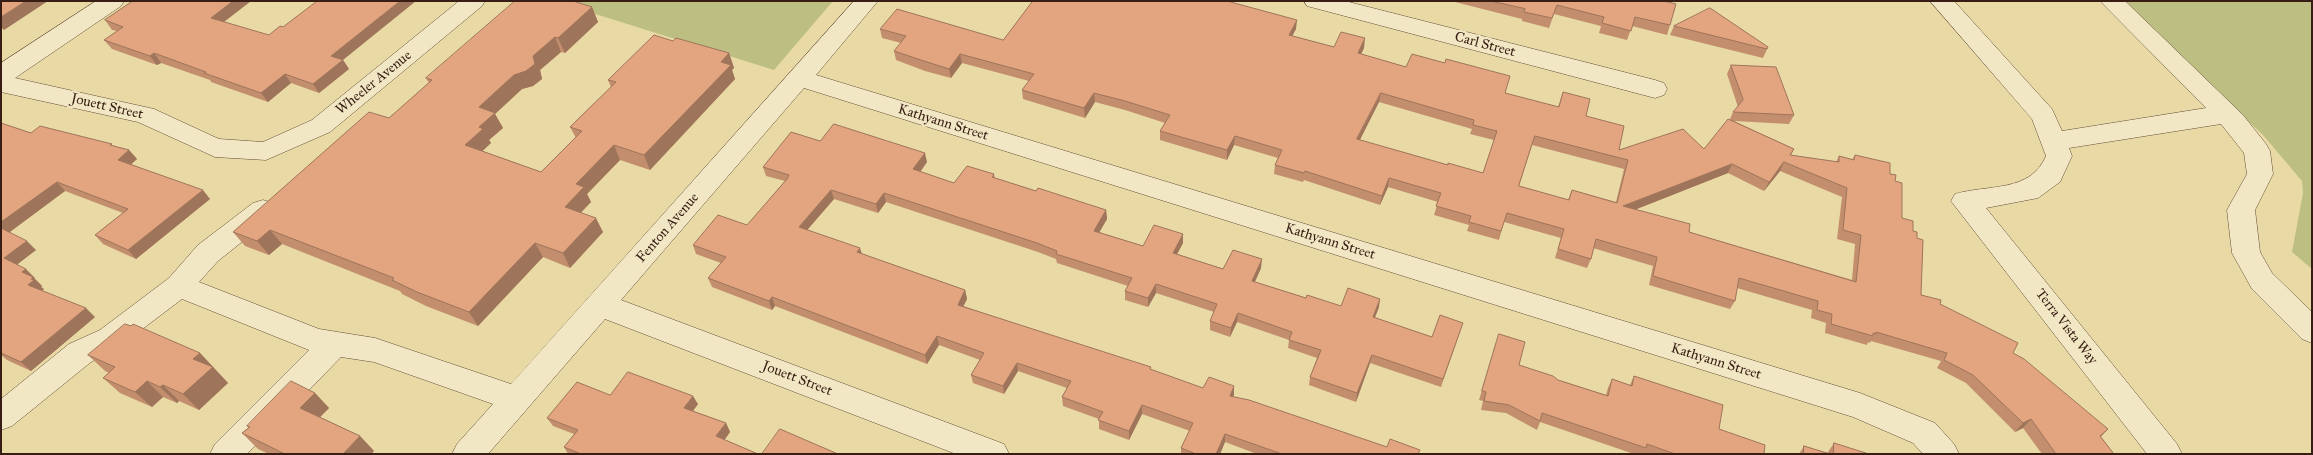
<!DOCTYPE html>
<html>
<head>
<meta charset="utf-8">
<style>
  body { margin:0 }
  #map { position:relative; width:2313px; height:455px; overflow:hidden; background:#e9daa5; font-family:"IM FELL Great Primer",serif }
  canvas { display:block }
  .frame { position:absolute; inset:0; border:2px solid #371d13; pointer-events:none }
</style>
</head>
<body>
<div id="map">
<canvas width="2313" height="455"></canvas>
<div class="frame"></div>
</div>
<script>
const g = document.querySelector('canvas').getContext('2d');
g.lineJoin = 'round';
function paint(path, color) {
  g.fillStyle = color;
  g.fill(path, 'evenodd');
}
function strokePath(path, color, width, dash) {
  g.strokeStyle = color;
  g.lineWidth = width;
  g.lineCap = dash ? 'butt' : 'round';
  g.setLineDash(dash || []);
  g.stroke(path);
}
function write(font, color, halo, rows, align = 'center') {
  g.font = font + ' "IM FELL Great Primer",serif';
  g.lineWidth = 4.5;
  g.setLineDash([]);
  g.textBaseline = 'middle';
  g.strokeStyle = halo;
  g.fillStyle = color;
  for (const [text, x, y, turn = 0] of rows) {
    g.save();
    g.translate(x, y);
    g.rotate((+turn || 0) * Math.PI / 180);
    g.textAlign = isNaN(turn) ? turn : align;
    if (halo) g.strokeText(text, 0, 0);
    g.fillText(text, 0, 0);
    g.restore();
  }
}
paint(new Path2D(`
  M554,1H833L774,70Z
  M2121,1H2312V269L2292,252L2303,193L2302,181L2263,135Z`), '#bcbe82');
const minor = new Path2D(`
  M96,1H124L121,6L15,78L154,109L219,139L263,142L312,120L459,1H485L482,6L330,132L266,160L215,157L138,122L1,92V63Z
  M854,1H878L816,75L1860,393L1935,423L1954,444L1959,454H1923L1913,443L1853,417L804,88L621,300L1004,444L1009,454H956L605,319L488,454H452L457,444L493,404L374,362L341,357L247,454H210L215,444L309,350L182,299L120,346L91,362L12,426L1,430V399L69,344L100,330L169,278L198,245L253,203L263,200L273,203L277,210L273,217L218,261L199,282L319,329L375,338L511,384Z
  M1304,1H1345L1655,80L1664,83L1667,89L1664,95L1655,98L1307,6Z
  M1930,1H1954L2052,109L2062,131L2206,108L2100,1H2125L2243,115L2266,144L2270,151L2273,174L2255,210L2260,252L2272,273L2312,312V343L2302,339L2252,289L2232,253L2227,210L2247,174L2244,153L2221,124L2069,148L2072,156L2060,182L2038,198L1986,208L2177,444L2182,454H2147L1951,201L1955,194C1989,184 2030,193 2046,156L2032,119Z`);
strokePath(minor, '#644c38', 1);
paint(minor, '#f1e7c4');
paint(new Path2D(`
  M133,1H251L224,22L343,60L349,69L319,93L291,83L268,102L211,82L210,80L161,63L157,65L112,49L104,40L117,31L112,30L105,20Z
  M1451,1H1664L1670,25L1667,35L1632,26L1627,40L1599,33L1601,26L1554,14L1549,28L1522,21V19Z
  M592,7L598,22L565,53L561,52L540,70L542,79L533,86L522,89L495,114L503,128L489,140L491,143L482,151L541,172L576,138L570,127L611,87L608,80L673,41L729,53L734,68L732,70L735,79L650,170L620,160L587,194L591,202L581,213L603,232L570,268L543,257L478,326L426,306L402,294L400,291L282,244L269,255L245,246L233,232L389,118L429,83L426,78Z
  M1674,26L1768,47L1763,58L1670,35Z
  M880,29L1003,40L1296,29L1292,36L1334,47L1364,48L1361,54L1406,67L1558,107L1563,92L1619,150L1704,149L1730,119L1733,112L1738,107L1727,74L1731,65L1794,115L1789,124L1734,121L1794,149L1791,155L1836,162L1839,156L1852,160L1855,155L1890,174L1895,181L1902,218L1913,231L1917,238L1921,295L1940,304L2013,353L2108,429L2101,437L2114,454H2042L2023,428L2015,432L1966,383L1937,368L1941,361L1871,341L1870,343L1868,342L1867,345L1825,333L1826,323L1811,318L1812,310L1737,288L1735,301L1730,309L1649,285L1653,266L1593,248L1591,259L1587,268L1555,258L1561,238L1504,222L1499,240L1467,231L1469,225L1434,215L1438,202L1388,187L1380,205L1304,180L1303,182L1274,174L1275,165L1278,158L1234,145L1227,160L1160,140V131L1165,123L1125,110L1095,102L1085,118L1023,99L1022,90L1029,81L962,63L951,78L925,71L896,60L894,51L901,43L882,38ZM1379,102L1472,129L1470,134L1494,140L1483,173L1448,165L1360,140ZM1532,145L1624,169L1616,202L1572,190L1568,200L1519,186ZM1780,171L1842,197L1837,239L1855,244L1852,280L1689,232L1634,210L1728,173L1764,191Z
  M1,123L31,133L114,146L129,150L137,159L131,164L210,199L136,259L103,244L95,235L123,213L65,191L9,232L36,250L17,264L35,278H34L42,286L41,287L44,289L42,290L95,317L31,371L7,360L1,355Z
  M820,141L927,162L920,172L954,183L994,174L995,178L1036,191L1106,210L1107,219L1099,232L1143,246L1183,243L1177,254L1223,269L1261,268L1255,282L1306,298L1341,306L1379,307L1375,318L1432,337L1460,332L1441,387L1370,363L1356,402L1309,385L1310,377L1317,358L1288,348L1289,340L1237,322L1230,337L1210,330V321L1214,312L1156,293L1148,307L1125,300V291L1128,286L1057,263L1056,259L1038,252L886,202L878,213L834,199L807,230L862,254L965,290L967,299L963,306L1203,388L1234,386L1233,397L1387,447L1418,454H1257L1225,442L1220,454H1181V448L1190,431L1142,414L1129,440L1099,429V419L1063,406L1062,397L1067,388L1018,371L1004,394L973,383L971,375L980,360L939,345L927,364L775,306L772,310L712,287L708,278L721,263L696,254L693,245L747,225L785,181L766,176L763,167Z
  M1496,343L1519,365L1558,380L1606,395L1608,388L1612,379L1630,385L1634,376L1719,429L1764,454H1647L1644,453L1643,454H1634L1540,422L1537,430L1506,413L1481,410L1483,401L1479,400Z
  M200,353L228,383L199,410L179,401L177,403L163,397L152,407L120,393L103,378L109,373L105,371L88,355Z
  M315,393L329,408L320,417L360,436L374,451L371,454H269L258,449L242,433L249,427L247,426Z
  M610,395L698,404L693,411L726,423L730,432L724,440L758,454H568L564,447L574,434L553,426L547,418Z
  M1834,443L1869,454H1799L1804,446L1828,453V452Z`), '#c28e6e');
paint(new Path2D(`
  M26,1H48L4,30L1,27V17Z
  M233,1H251L217,27L211,18Z
  M400,1H416L343,60L349,69L319,93L313,84L331,56Z
  M592,7L598,22L565,53L558,38Z
  M1297,20L1296,29L1288,44L1289,35Z
  M555,37L561,52L540,70L542,79L533,86L522,89L495,114L503,128L489,140L491,143L473,160L465,145L479,127V107L533,56Z
  M1365,38L1364,48L1357,62L1358,53Z
  M154,53L161,63L157,65L150,56Z
  M729,53L734,68L732,70L735,79L650,170L644,155Z
  M960,54L962,63L951,78L949,69Z
  M285,74L291,83L268,102L261,93Z
  M1094,93L1095,102L1085,118L1084,108Z
  M1381,93L1379,102L1355,149L1357,139Z
  M1235,136L1234,145L1227,160V150Z
  M614,145L620,160L587,194L591,202L572,221L565,207L576,184Z
  M129,150L137,159L126,169L118,160Z
  M925,153L927,162L915,179L913,169Z
  M1784,162L1780,171L1764,191L1769,182Z
  M1732,164L1728,173L1619,216L1623,206Z
  M1389,178L1388,187L1380,205L1382,196Z
  M57,182L65,191L6,235L1,230V222Z
  M203,190L210,199L136,259L128,250Z
  M831,190L834,199L802,236L799,227Z
  M884,193L886,202L878,213L876,204Z
  M1106,210L1107,219L1095,240L1094,231Z
  M596,218L603,232L570,268L563,253Z
  M270,230L282,244L269,255L257,241Z
  M1183,234V243L1173,262V253Z
  M27,241L36,250L14,267L4,258Z
  M535,243L543,257L478,326L469,312Z
  M860,248L863,257L857,252Z
  M1262,259L1261,268L1251,290L1252,281Z
  M26,269L35,278H34L42,286L41,287L44,289L38,293L28,285L22,272Z
  M1156,284V293L1148,307V298Z
  M965,290L967,299L960,313L958,305Z
  M772,297L775,306L772,310L769,301Z
  M1380,299L1379,307L1371,326L1373,317Z
  M86,308L95,317L31,371L21,362Z
  M1238,313L1237,322L1230,337L1231,328Z
  M937,336L939,345L927,364L925,355Z
  M200,353L228,383L199,410L183,394L193,359Z
  M1372,355L1370,363L1356,402L1357,393Z
  M1017,363L1018,371L1004,394L1003,386Z
  M147,381L163,397L152,407L135,392Z
  M163,385L179,401L177,403L160,387Z
  M1234,386V395L1229,405L1230,396Z
  M315,393L329,408L314,423L300,408Z
  M693,396L698,404L689,416L684,408Z
  M1142,405V414L1129,440V431Z
  M2031,419L2023,428L2015,432L2023,423Z
  M726,423L730,432L721,445L716,436Z
  M1225,434V442L1220,454H1216Z
  M360,436L374,451L371,454H343Z`), '#9e745a');
const building = new Path2D(`
  M1,1H26L1,17Z
  M133,1H233L211,18L269,35L280,26L283,27L317,1H400L331,56L343,60L313,84L285,74L261,93L204,73L206,72L154,53L150,56L104,40L123,27L105,20Z
  M515,1H573L592,7L558,38L555,37L533,56L535,64L526,71L514,75L479,107L495,113L479,127L483,129L465,145L541,172L582,131L570,127L616,82L608,80L654,35L673,41L676,38L729,53L721,62L731,65L644,155L614,145L576,184L584,187L565,207L596,218L563,253L535,243L469,312L417,292L392,280L394,278L270,230L257,241L233,232L369,112L389,118L432,80L426,78Z
  M1033,1H1227L1297,20L1289,35L1334,47L1341,32L1365,38L1358,53L1406,67L1412,54L1445,63L1446,59L1510,76L1505,93L1559,107L1563,92L1590,99L1586,116L1624,126L1619,150L1683,129L1704,149L1728,119L1794,149L1790,155L1839,162V156L1854,160L1855,155L1890,163V174L1896,175L1895,181L1902,183V218L1913,221V231L1917,232V238L1923,240L1921,295L1941,300L1940,304L2018,343L2013,353L2024,359L2108,429L2100,436L2114,454H2056L2031,419L2023,423L1973,375L1944,360L1947,353L1876,332V334L1873,333V336L1831,324L1832,314L1817,310L1818,301L1739,278L1735,301L1653,276L1657,257L1596,239L1591,259L1558,249L1564,229L1507,213L1501,231L1469,222L1471,216L1436,206L1441,193L1389,178L1382,196L1305,171L1304,173L1275,165L1282,150L1235,136L1227,150L1160,131L1170,115L1125,101L1094,93L1084,108L1022,90L1034,74L960,54L949,69L924,61L894,51L906,36L880,29L897,9L1003,40ZM1381,93L1474,120L1473,125L1497,131L1483,173L1448,163V165L1357,139ZM1535,136L1628,160L1617,203L1572,190L1569,200L1519,186ZM1784,162L1847,188L1843,230L1861,235L1856,282L1689,232L1690,224L1623,206L1732,164L1769,182Z
  M1491,1H1664L1676,4L1670,25L1635,17L1631,31L1602,23L1604,17L1557,5L1552,18L1524,12L1525,9Z
  M1710,8L1768,47L1767,49L1674,26Z
  M1731,65L1776,67L1794,115L1733,112L1743,100Z
  M1,123L31,133L40,126L112,144L110,145L129,150L118,160L203,190L128,250L95,235L128,209L57,182L1,222Z
  M834,124L925,153L913,169L954,183L967,166L994,174L992,177L1036,191L1038,188L1106,210L1094,231L1143,246L1154,225L1183,234L1173,253L1223,269L1233,250L1262,259L1252,281L1306,298L1307,295L1341,306L1348,288L1380,299L1373,317L1432,337L1440,315L1463,323L1443,379L1372,355L1357,393L1310,377L1321,350L1289,340L1292,332L1238,313L1231,328L1210,321L1217,304L1156,284L1148,298L1125,291L1132,278L1056,254L1057,251L1037,243L884,193L876,204L831,190L799,227L860,248L857,252L965,290L958,305L1151,367L1150,369L1203,388L1209,377L1234,386L1230,396L1249,400L1387,447L1390,439L1420,450L1418,454H1282L1225,434L1216,454H1196L1181,448L1193,423L1142,405L1129,431L1098,420L1103,412L1062,397L1071,381L1017,363L1003,386L971,375L984,353L937,336L925,355L772,297L769,301L708,278L726,257L693,245L718,215L747,225L787,179L789,175L763,167L791,132L820,141Z
  M1,228L27,241L4,258L26,269L22,272L33,277L31,279L34,280L28,285L86,308L21,362L1,353V347H2L1,346Z
  M125,324L131,326L133,324L200,353L193,359L213,367L183,394L163,385L160,387L147,381L135,392L103,378L115,367L88,355Z
  M1499,334L1525,342L1519,365L1553,376L1558,380L1608,396L1612,379L1632,386L1634,376L1723,405L1719,429L1765,445L1764,454H1675L1647,444L1646,448L1542,413L1540,421L1509,405L1484,401L1486,392L1482,391Z
  M628,372L693,396L684,408L726,423L716,436L758,454H581L564,447L578,430L547,418L577,382L610,395Z
  M291,381L315,393L300,408L360,436L343,454H285L242,433L250,427L247,426Z
  M780,429L838,454H762Z
  M1834,443L1869,454H1834Z
  M1804,446L1830,454H1804Z`);
paint(building, '#e2a580');
strokePath(building, '#9e745a', 1);
write('14px', '#371d13', '#f1e7c4', [
  ["Carl Street",1485,45,15],
  ["Wheeler Avenue",374,83,-39],
  ["Jouett Street",107,107,13],
  ["Kathyann Street",943,123,17],
  ["Fenton Avenue",668,228,-49],
  ["Kathyann Street",1330,242,17],
  ["Terra Vista Way",2066,327,52],
  ["Kathyann Street",1716,362,17],
  ["Jouett Street",797,379,21]
]);
</script>
</body>
</html>
